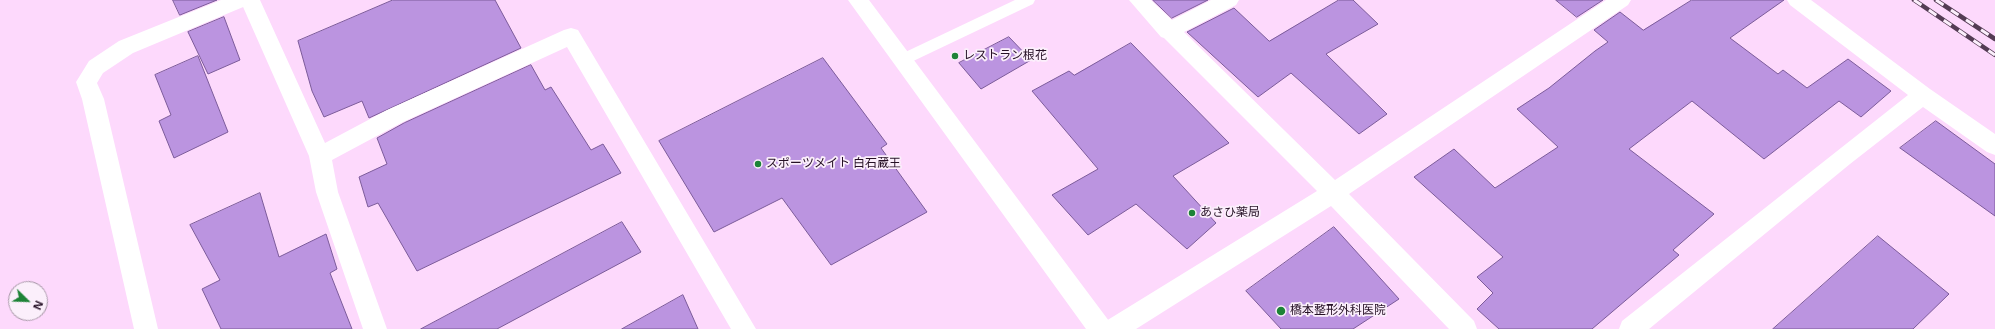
<!DOCTYPE html>
<html>
<head>
<meta charset="utf-8">
<style>
  body { margin:0 }
  #map { position:relative; width:1995px; height:329px; overflow:hidden; background:#fdd9fc; font-family:"Noto Sans",sans-serif }
  canvas { display:block }
  .north { position:absolute; left:8px; top:281px; width:40px; height:40px; box-sizing:border-box; background:#fbeffb; border:1px solid #a696a6; border-radius:50%; rotate:113deg; font-size:11px; font-weight:700; line-height:16px; text-align:center; color:#261126 }
  .north::after { content:''; display:block; margin:auto; width:14px; height:18px; background:#1d8337; clip-path:polygon(50% 0,100% 100%,50% 72%,0 100%) }
</style>
</head>
<body>
<div id="map">
<canvas width="1995" height="329"></canvas>
<div class="north">N</div>
</div>
<script>
const g = document.querySelector('canvas').getContext('2d');
g.lineJoin = 'round';
function paint(path, color) {
  g.fillStyle = color;
  g.fill(path, 'evenodd');
}
function strokePath(path, color, width, dash) {
  g.strokeStyle = color;
  g.lineWidth = width;
  g.lineCap = dash ? 'butt' : 'round';
  g.setLineDash(dash || []);
  g.stroke(path);
}
function write(font, color, halo, rows, align = 'center') {
  g.font = font + ' "Noto Sans","Noto Sans JP",sans-serif';
  g.lineWidth = 3.5;
  g.setLineDash([]);
  g.textBaseline = 'middle';
  g.strokeStyle = halo;
  g.fillStyle = color;
  for (const [text, x, y, turn = 0] of rows) {
    g.save();
    g.translate(x, y);
    g.rotate((+turn || 0) * Math.PI / 180);
    g.textAlign = isNaN(turn) ? turn : align;
    if (halo) g.strokeText(text, 0, 0);
    g.fillText(text, 0, 0);
    g.restore();
  }
}
const building = new Path2D(`
  M173,0H217L180,15Z
  M393,0H495L521,48L369,118L362,101L324,117L312,91L298,41Z
  M1153,0H1208L1172,18Z
  M1339,0H1353L1378,24L1326,54L1387,114L1359,134L1291,73L1258,97L1187,32L1234,8L1269,41Z
  M1556,0H1603L1577,17Z
  M1692,0H1784L1730,38L1778,74L1783,70L1807,88L1848,59L1891,91L1861,117L1839,101L1764,159L1692,101L1629,149L1714,214L1673,250L1679,255L1592,329H1499L1477,309L1493,293L1477,277L1503,257L1414,177L1454,149L1495,188L1558,147L1517,109L1549,88L1595,51L1608,42L1594,30L1620,12L1643,30Z
  M224,17L240,60L208,74L188,32Z
  M1009,37L1031,60L981,89L959,63Z
  M1131,43L1229,143L1173,176L1216,223L1187,249L1136,204L1088,235L1052,195L1098,169L1032,91L1069,71L1074,75Z
  M198,56L228,132L174,158L159,121L171,115L155,75Z
  M823,58L887,144L881,148L927,212L831,265L782,198L714,232L659,141Z
  M531,65L545,90L551,87L591,150L603,144L621,173L417,271L378,203L368,207L359,177L387,164L377,138L404,123Z
  M1936,121L1995,164V216L1900,148Z
  M260,193L279,257L326,234L337,269L330,273L352,329H221L202,289L220,280L190,225Z
  M622,222L641,252L497,329H421Z
  M1334,227L1399,299L1353,329H1281L1246,291Z
  M1878,236L1949,294L1913,329H1773Z
  M683,295L698,329H622Z`);
paint(building, '#bb94e0');
strokePath(building, '#7c5b9a', 1);
paint(new Path2D(`
  M1015,0H1035L1033,4L907,64L902,66L897,64L895,60L897,56Z`), '#fff');
paint(new Path2D(`
  M240,0H260L325,143L387,110L564,30L571,28L578,30L756,329H731L567,47L403,122L332,160L338,192L387,329H363L316,192L309,156Z
  M1129,0H1151L1172,20L1211,0H1239L1236,5L1184,32L1335,180L1606,0H1631L1628,5L1349,194L1474,321L1477,329H1449L1331,206L1136,329H1103L1106,321L1317,191L1164,38L1161,37Z
  M1787,0H1811L1930,89L1995,134V155L1987,152L1923,107L1850,164L1649,329H1619L1622,321L1908,95L1790,5Z`), '#fff');
paint(new Path2D(`
  M221,0H251L248,5L133,53L103,73L97,83L104,99L158,329H134L82,99L76,82L89,61L119,41Z
  M848,0H869L1109,321L1112,329H1086Z`), '#fff');
const rail = new Path2D(`
  M1914,0L1995,55
  M1936,0L1995,39`);
strokePath(rail, '#543c54', 4.5);
strokePath(rail, '#fbeffb', 3, [9]);
for (const [x, y, r, color] of [
  [955,56,4,"#1d8337"],
  [758,164,4,"#1d8337"],
  [1192,213,4,"#1d8337"],
  [1281,311,5,"#1d8337"]
]) {
  const dot = new Path2D();
  dot.arc(x, y, r, 0, 2 * Math.PI);
  g.fillStyle = color;
  g.fill(dot);
  strokePath(dot, '#fbeffb', 1.5);
}
write('12px', '#261126', '#fbeffb', [
  ["レストラン根花",963,56],
  ["スポーツメイト 白石蔵王",766,164],
  ["あさひ薬局",1200,213],
  ["橋本整形外科医院",1290,311]
], 'left');
</script>
</body>
</html>
